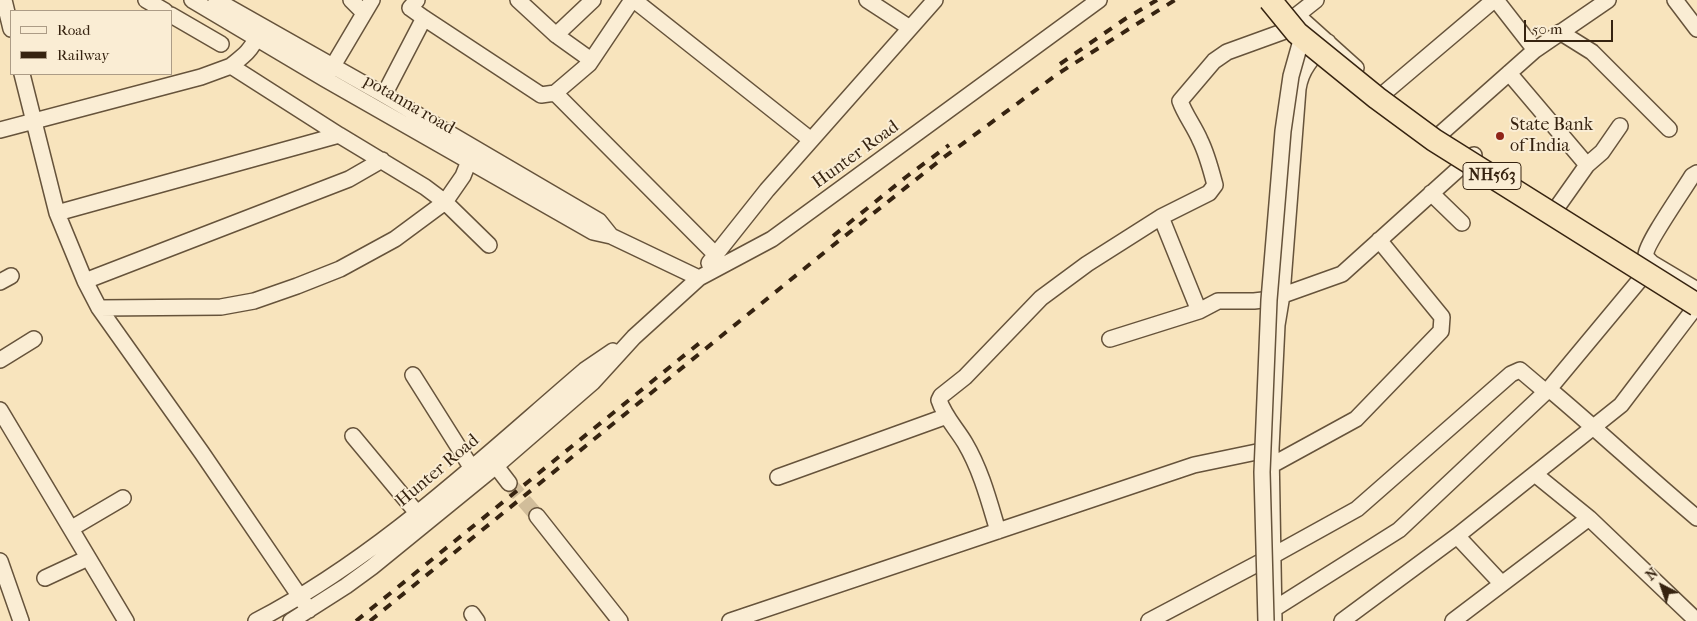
<!DOCTYPE html>
<html>
<head>
<meta charset="utf-8">
<style>
  body { margin:0 }
  #map { position:relative; width:1697px; height:621px; overflow:hidden; background:#f8e4bd; font-family:"IM FELL French Canon",serif }
  canvas { display:block }
  .legend { position:absolute; left:10px; top:10px; width:162px; height:65px; box-sizing:border-box; background:#faedd4; border:1px solid #ac9c86; margin:0; padding:6px 9px; list-style:none; font-size:15px; color:#362310 }
  .legend li { display:flex; align-items:center; gap:10px; height:25px }
  .legend b { width:25px; border:1px solid #ac9c86 }
  .north { position:absolute; left:1637px; top:561px; width:50px; height:50px; -webkit-text-stroke:4px #faedd4; paint-order:stroke; rotate:319deg; font-size:14px; font-weight:700; line-height:20px; text-align:center; color:#362310 }
  .north::after { content:''; display:block; margin:auto; width:18px; height:22px; background:#362310; clip-path:polygon(50% 0,100% 100%,50% 72%,0 100%) }
  .scale { position:absolute; left:1524px; top:20px; width:89px; height:22px; box-sizing:border-box; border:2px solid #362310; border-top:0; padding-left:6px; font-size:15px; line-height:18px; white-space:nowrap; color:#362310; -webkit-text-stroke:4px #faedd4; paint-order:stroke }
</style>
</head>
<body>
<div id="map">
<canvas width="1697" height="621"></canvas>
<ul class="legend">
<li><b style="height:6px;background:#faedd4"></b>Road</li>
<li><b style="height:6px;background:#362310"></b>Railway</li>
</ul>
<div class="north">N</div>
<div class="scale">50 m</div>
</div>
<script>
const g = document.querySelector('canvas').getContext('2d');
g.lineJoin = 'round';
function strokePath(path, color, width, dash) {
  g.strokeStyle = color;
  g.lineWidth = width;
  g.lineCap = dash ? 'butt' : 'round';
  g.setLineDash(dash || []);
  g.stroke(path);
}
function write(font, color, halo, rows, align = 'center') {
  g.font = font + ' "IM FELL French Canon",serif';
  g.lineWidth = 4;
  g.setLineDash([]);
  g.textBaseline = 'middle';
  g.strokeStyle = halo;
  g.fillStyle = color;
  for (const [text, x, y, turn = 0] of rows) {
    g.save();
    g.translate(x, y);
    g.rotate((+turn || 0) * Math.PI / 180);
    g.textAlign = isNaN(turn) ? turn : align;
    if (halo) g.strokeText(text, 0, 0);
    g.fillText(text, 0, 0);
    g.restore();
  }
}
strokePath(new Path2D(`
  M509,483L537,516`), '#d1bd9a', 15, [15, 8]);
const minor = new Path2D(`
  M4,0L11,29
  M146,0L165,11
  M192,0L325,79L593,232L611,236L699,278
  M216,0L384,95L599,221L611,236
  M351,0L364,13
  M417,0L410,8L424,18L541,95L555,93L715,254
  M518,0L556,35L591,60
  M634,0L811,140
  M867,0L910,28
  M1496,0L1535,50
  M1675,0L1697,29
  M171,15L221,44
  M1297,15L1356,68
  M1297,15L1316,0
  M1560,32L1592,52L1669,129
  M556,35L593,0
  M231,66C242,57 251,51 256,38
  M1509,73L1587,165L1602,152L1620,126
  M22,74L57,213L85,281L99,308L202,453L309,610
  M327,76L372,0
  M555,93L589,64L632,0
  M1383,94L1494,0
  M384,95L424,18
  M0,130L201,77L231,66L339,135L425,187L445,202L489,245
  M1438,136L1535,50L1608,0
  M1431,193L1462,223
  M1558,206L1587,165
  M57,213L339,135
  M1161,217L1199,311
  M1645,259L1697,290
  M709,263L767,190L935,0
  M85,281L349,179L382,160
  M0,282L11,276
  M99,308L221,307L254,301L297,286L340,269L395,239L445,202L463,176L469,161
  M1110,339L1199,311L1218,301H1254L1272,299L1342,274L1474,155
  M0,360L34,339
  M413,375L471,467
  M1549,389C1599,431 1647,476 1697,518
  M0,410L126,621
  M353,436L417,513
  M1272,465L1356,419L1441,331L1442,317L1379,240
  M496,466L509,483
  M1536,475L1589,518L1697,621
  M778,477L947,416
  M537,516L620,621
  M72,528L123,498
  M998,531C989,501 981,470 965,443C956,428 944,416 939,400L941,396L965,377L1041,298L1087,264L1161,217L1209,193L1215,185C1211,170 1207,154 1200,140C1194,126 1185,115 1180,101L1214,61L1227,52L1285,31L1298,24L1297,15
  M1457,536L1502,584
  M0,561L21,621
  M45,578L88,558
  M1274,609L1399,530L1549,389L1653,264C1650,261 1646,258 1646,255C1645,245 1685,188 1692,176L1697,173
  M472,614L477,621
  M256,621C379,557 481,459 585,370L613,351
  M291,621L346,586L372,567L496,466L593,382L634,337L699,278L772,239L1099,0
  M730,621L1194,465L1271,449
  M1149,621L1274,555L1357,509L1511,374L1520,370L1546,392
  M1274,621L1271,449L1277,325L1282,295L1298,89C1301,68 1313,57 1328,42
  M1342,621L1457,536L1621,405L1697,305
  M1453,621L1589,518`);
strokePath(minor, '#66533b', 18);
strokePath(minor, '#faedd4', 15);
strokePath(new Path2D(`
  M1060,64L1125,19L1157,0
  M833,236L906,177L949,145
  M356,621L702,341
  M370,621L831,247L943,158L1059,73L1175,0`), '#362310', 4, [9, 9]);
const minorBridge = new Path2D(`
  M1266,621L1262,472L1269,300L1283,131L1291,76L1302,37`);
const highwayBridge = new Path2D(`
  M1270,0L1297,33L1377,98L1434,140L1697,305`);
strokePath(minorBridge, '#66533b', 18, []);
strokePath(highwayBridge, '#362310', 25, []);
strokePath(minorBridge, '#faedd4', 15);
strokePath(highwayBridge, '#f8e4bd', 22);
for (const [x, y, r, color] of [
  [1500,136,5,"#8f2418"]
]) {
  const dot = new Path2D();
  dot.arc(x, y, r, 0, 2 * Math.PI);
  g.fillStyle = color;
  g.fill(dot);
  strokePath(dot, '#faedd4', 2);
}
for (const [x, y, w] of [
  [1492,176,58]
]) {
  const box = new Path2D();
  box.roundRect(x - w / 2, y - 13.5, w, 27, 4);
  g.fillStyle = '#faedd4';
  g.fill(box);
  strokePath(box, '#362310', 1);
}
write('bold 16px', '#362310', null, [
  ["NH563",1492,176]
]);
write('18px', '#362310', '#faedd4', [
  ["potanna road",409,105,30],
  ["Hunter Road",856,155,-36],
  ["Hunter Road",438,471,-40]
]);
write('18px', '#362310', '#faedd4', [
  ["State Bank",1510,126],
  ["of India",1510,147]
], 'left');
</script>
</body>
</html>
